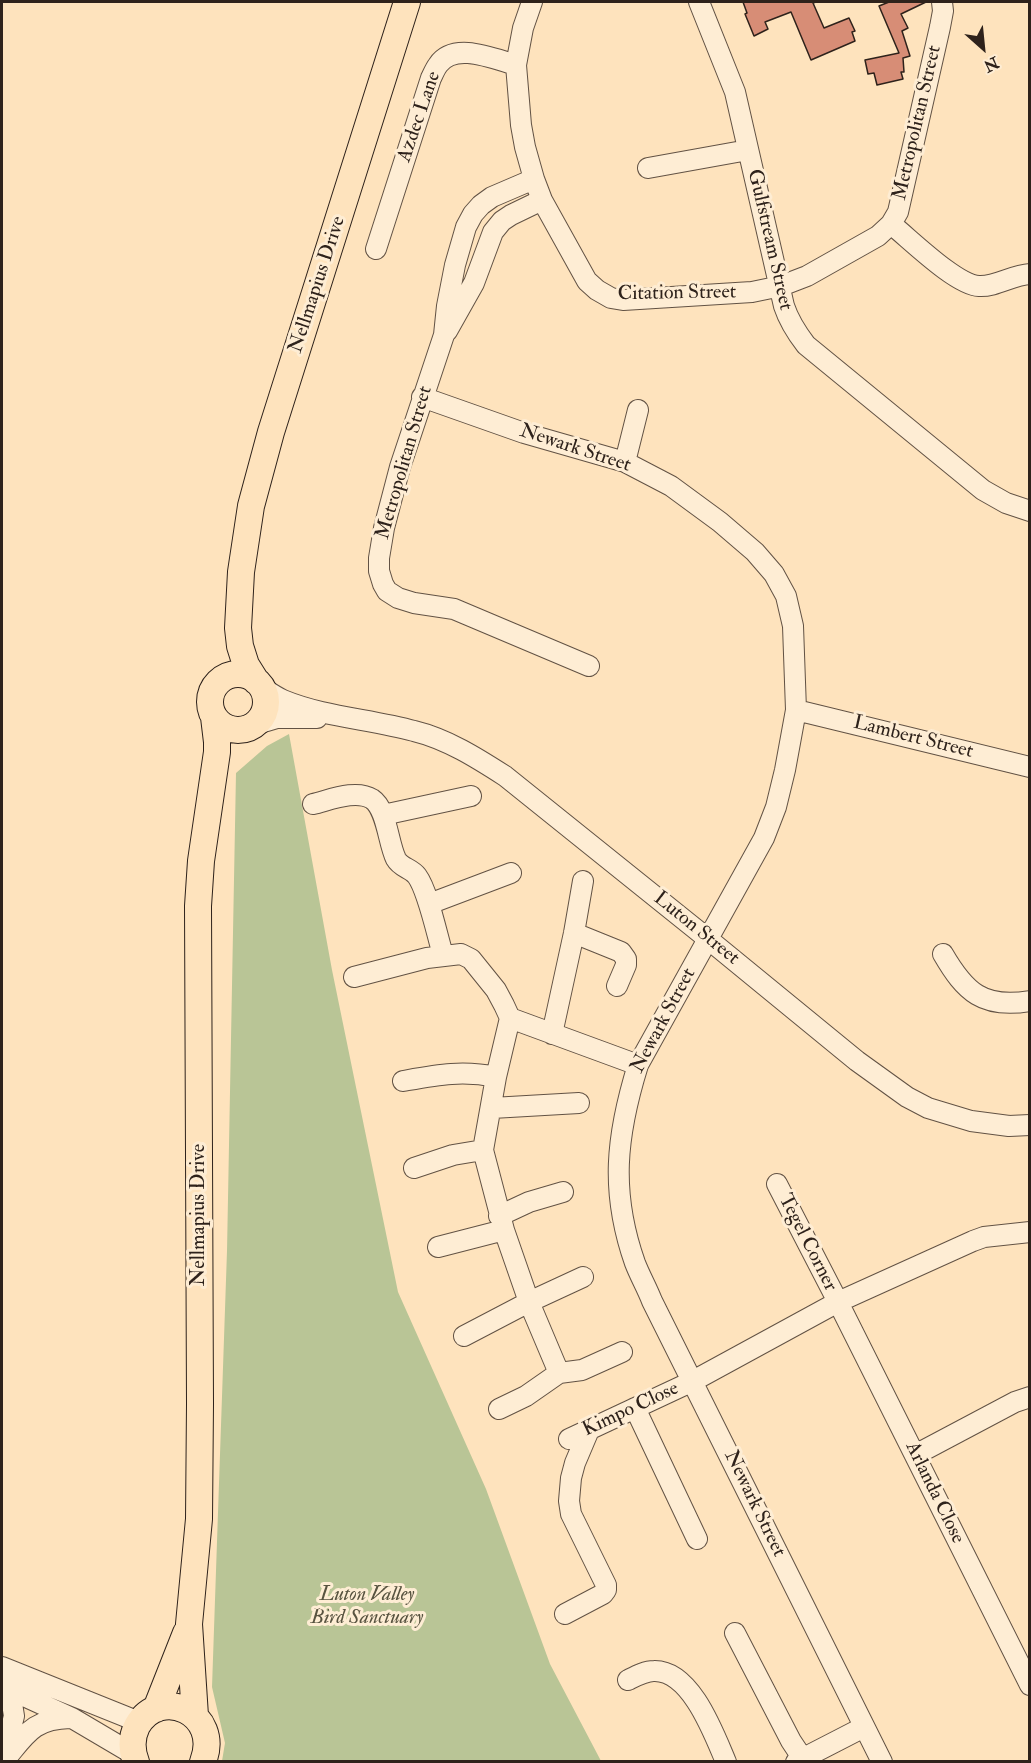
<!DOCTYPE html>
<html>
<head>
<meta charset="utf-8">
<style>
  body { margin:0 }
  #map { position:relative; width:1031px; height:1763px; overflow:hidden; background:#fee3bd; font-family:"IM FELL Double Pica",serif }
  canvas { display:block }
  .frame { position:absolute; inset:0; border:3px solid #2e221b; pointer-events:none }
  .north { position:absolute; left:953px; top:18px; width:60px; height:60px; -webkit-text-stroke:4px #feedd4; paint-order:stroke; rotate:153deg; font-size:16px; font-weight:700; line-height:24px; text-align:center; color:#2e221b }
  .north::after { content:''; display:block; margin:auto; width:21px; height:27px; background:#2e221b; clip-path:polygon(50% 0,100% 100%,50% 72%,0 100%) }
</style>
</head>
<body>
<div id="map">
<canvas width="1031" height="1763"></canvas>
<div class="frame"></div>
<div class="north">N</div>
</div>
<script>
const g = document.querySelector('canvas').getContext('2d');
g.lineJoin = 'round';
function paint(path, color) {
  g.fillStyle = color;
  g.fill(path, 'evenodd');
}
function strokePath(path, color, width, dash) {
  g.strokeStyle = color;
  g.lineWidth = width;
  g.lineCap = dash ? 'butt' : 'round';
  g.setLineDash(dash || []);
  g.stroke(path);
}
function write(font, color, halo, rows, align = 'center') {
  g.font = font + ' "IM FELL Double Pica",serif';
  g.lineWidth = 6;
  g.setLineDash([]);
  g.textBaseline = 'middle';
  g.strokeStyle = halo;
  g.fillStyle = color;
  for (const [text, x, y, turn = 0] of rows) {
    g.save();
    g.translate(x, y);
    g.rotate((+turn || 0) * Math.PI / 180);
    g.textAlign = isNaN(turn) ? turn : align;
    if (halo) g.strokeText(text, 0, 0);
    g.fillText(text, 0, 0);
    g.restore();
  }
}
paint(new Path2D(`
  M289,734L332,970L398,1292L486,1489L550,1664L601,1761H222L225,1743L212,1687L227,1251L236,773L267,746Z`), '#b9c596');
const building = new Path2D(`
  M743,2H816L813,3L824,28L849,18L855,31L852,32L855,41L811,60L791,12L765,22L768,29L754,36L745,14L747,13Z
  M889,2H926L901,14L908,28L902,31L910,56L903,58L904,72H901L903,79L877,85L874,73L868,74L865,60L899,53L879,6Z`);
paint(building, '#d78d76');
strokePath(building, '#2e221b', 1.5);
const minor = new Path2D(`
  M532,2L523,28L516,65L521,125L525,147L534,179L542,200L587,281L597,290L611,298L623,300L752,292L781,286L807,276L878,236L891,224L898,212L940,27L943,11L942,2
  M699,2L735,92L784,306C789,321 796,332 806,345L983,490L1006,503L1030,511
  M648,168L748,150
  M534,179L492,197L481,205L473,214L466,227L455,265L447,306L444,335L400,467L384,528L379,558V571L383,584L387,591L398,598L414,603L454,609L589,666
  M891,224C910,239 956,285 979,286C996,287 1012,275 1030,274
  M376,249L431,78C433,74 435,69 438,65C454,41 494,59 516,65
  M447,331L474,283L493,232L502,221L511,215L542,200
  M422,397L524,433L625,462L671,486L720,522L755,552L774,574L786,596L793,626L796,710L785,770L776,807L764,838L638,1065C616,1136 610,1192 635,1263C640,1276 647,1288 652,1301L882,1762
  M625,462L638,410
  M263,688C269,692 276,697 283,700C324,717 371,719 414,731C447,739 477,758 505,776L708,939L857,1061L907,1097L928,1108L971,1121L1009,1126L1030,1125
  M796,710L1030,767
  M257,724L277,718H317
  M313,804C330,800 356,789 372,799C387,809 388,843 396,859C401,868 411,868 417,876C428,891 437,935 443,955
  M383,815L471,796
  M429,904L511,873
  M574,933L621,952L626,959V965L617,986
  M943,954C965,992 983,1009 1030,1001
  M354,977L427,958L461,954L471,959L496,990L504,1005L510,1018L496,1077L483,1150L504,1230L529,1302L559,1373
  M510,1018L638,1065
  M552,1034L574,933L583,881
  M403,1081C437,1075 462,1070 496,1077
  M492,1108L579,1103
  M414,1168L453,1155L483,1150
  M777,1184L838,1302L1030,1685
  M499,1216L529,1202L563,1192
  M438,1247L504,1230
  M464,1336L529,1302L583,1277
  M635,1408L697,1539
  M499,1409L526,1396L559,1373L582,1370L622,1352
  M569,1439L693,1381L838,1302L973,1241L984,1237L1030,1232
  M915,1455L1015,1402L1030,1397
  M565,1614L603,1594L606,1590V1585L571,1514L569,1501L571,1478L575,1463L589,1430
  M735,1633L791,1741L805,1762
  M2,1667L139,1722
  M628,1680C636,1676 645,1671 654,1671C691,1670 714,1734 726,1762
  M2,1686L72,1718L133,1754
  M3,1759L14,1716L10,1691
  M3,1762C26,1735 32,1719 70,1718
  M796,1762L864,1727`);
const major = new Path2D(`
  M210 702a28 28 0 1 1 56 0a28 28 0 1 1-56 0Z
  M256,681L246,665L240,646L238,628L241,572L251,506L271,432L407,2
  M156,1709L186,1633
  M195,1716L189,1624L199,1519L200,1404L198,906L201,861L217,752V742L214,717
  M136,1762C131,1749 131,1738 137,1726C160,1685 222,1713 203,1762`);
strokePath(minor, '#625244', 22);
strokePath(major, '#2e221b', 28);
strokePath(minor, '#feedd4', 20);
strokePath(major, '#fee3bd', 26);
write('20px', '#2e221b', '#feedd4', [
  ["Azdec Lane",420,117,-71],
  ["Metropolitan Street",918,123,-77],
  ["Gulfstream Street",769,240,77],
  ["Nellmapius Drive",318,285,-72],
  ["Citation Street",677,294,-1],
  ["Newark Street",575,449,18],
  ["Metropolitan Street",405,463,-74],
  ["Lambert Street",913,738,14],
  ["Luton Street",696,929,39],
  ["Newark Street",664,1021,-62],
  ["Nellmapius Drive",200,1215,-90],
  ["Tegel Corner",807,1243,63],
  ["Kimpo Close",631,1410,-25],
  ["Arlanda Close",934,1493,64],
  ["Newark Street",754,1504,64]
]);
write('italic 20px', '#585340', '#feedd4', [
  ["Luton Valley",367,1596],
  ["Bird Sanctuary",367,1619]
]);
</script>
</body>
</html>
